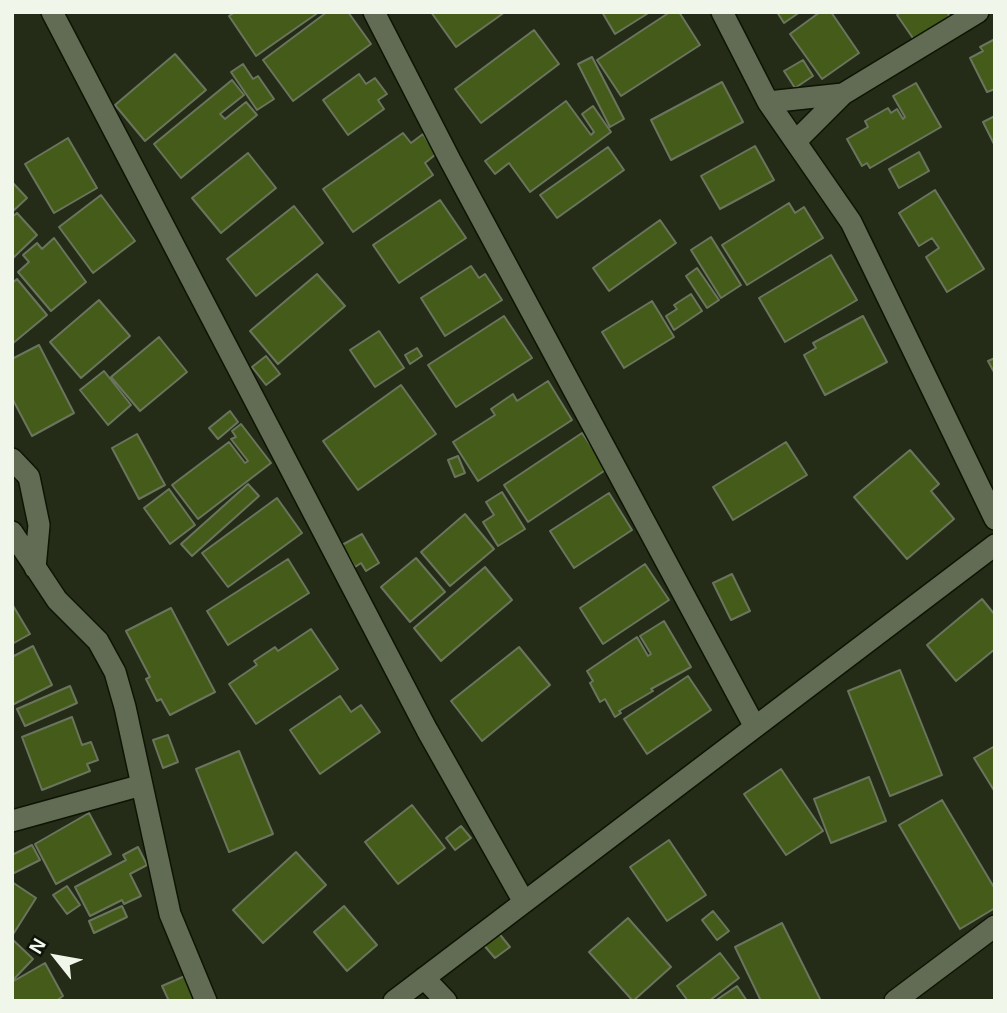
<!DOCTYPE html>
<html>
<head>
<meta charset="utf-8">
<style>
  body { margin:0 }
  #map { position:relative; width:1007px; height:1013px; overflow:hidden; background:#242c18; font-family:Helvetica,sans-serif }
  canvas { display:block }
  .frame { position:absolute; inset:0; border:14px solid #f0f6e9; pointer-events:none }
  .north { position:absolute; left:21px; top:922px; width:70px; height:70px; -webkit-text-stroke:5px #0f130a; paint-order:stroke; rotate:301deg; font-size:19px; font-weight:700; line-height:28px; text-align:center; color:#f0f6e9 }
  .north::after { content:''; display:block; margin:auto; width:24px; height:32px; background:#f0f6e9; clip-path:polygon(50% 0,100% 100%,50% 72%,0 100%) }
</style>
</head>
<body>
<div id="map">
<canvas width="1007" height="1013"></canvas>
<div class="frame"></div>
<div class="north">N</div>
</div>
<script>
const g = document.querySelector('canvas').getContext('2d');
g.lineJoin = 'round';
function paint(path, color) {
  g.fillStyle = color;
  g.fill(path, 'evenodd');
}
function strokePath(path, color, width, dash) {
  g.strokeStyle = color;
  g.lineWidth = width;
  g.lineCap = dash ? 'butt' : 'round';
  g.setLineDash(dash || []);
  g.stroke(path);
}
const building = new Path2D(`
  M235,12H319L256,56L229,16Z
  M327,12H348L371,44L293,101L263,60Z
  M431,12H505L456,47Z
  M602,12H650L615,34Z
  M670,12H679L700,45L621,96L597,60Z
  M777,12H800L784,23Z
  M820,12H831L859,53L822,79L790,34Z
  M901,12H947L952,21L917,44L897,15Z
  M534,30L559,64L481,123L455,89Z
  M995,39V89L987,92L970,58L983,51L980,47Z
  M175,54L206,90L145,141L115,105Z
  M592,57L624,119L610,127L578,64Z
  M803,60L813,76L795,88L784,71Z
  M243,64L253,79L258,76L274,99L257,110L231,72Z
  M359,74L366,84L375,78L387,94L378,100L384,109L348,135L323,100Z
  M232,80L244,95L220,114L225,119L246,102L257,115L181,178L154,144Z
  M722,82L743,122L671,160L651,120Z
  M916,83L941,127L870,168L867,163L862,166L847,139L868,127L865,121L888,108L891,113L897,109L903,119L905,117L893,96Z
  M566,101L591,135L594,132L582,114L593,106L611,132L530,192L509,163L495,174L485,161Z
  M995,116V146L983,122Z
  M403,133L411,143L423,134L436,154L425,163L433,175L353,232L323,189Z
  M68,138L97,188L54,213L25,164Z
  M755,146L774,180L720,209L701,176Z
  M608,147L624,170L557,218L540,195Z
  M919,152L929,171L899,188L889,169Z
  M248,153L276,188L221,233L192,198Z
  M12,182L27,198L12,212Z
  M935,190L984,269L947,292L926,257L939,248L932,238L919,246L899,213Z
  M101,195L135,241L93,273L59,227Z
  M440,200L466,238L399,283L373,245Z
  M789,203L795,213L804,207L823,238L747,285L722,245Z
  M294,206L323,243L256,296L227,259Z
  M17,213L37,235L12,259V217Z
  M660,220L676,243L609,291L593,268Z
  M711,237L741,285L721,298L691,250Z
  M54,238L86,282L51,311L18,272L29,262L23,255L37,243L42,249Z
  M831,255L857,300L785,342L759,298Z
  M471,266L479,278L485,274L502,300L445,336L421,298Z
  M697,268L719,300L707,308L686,276Z
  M317,274L345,306L278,364L250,331Z
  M17,279L47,315L12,344V283Z
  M691,294L702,311L674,330L666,316L677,309L674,305Z
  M99,300L130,336L81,378L50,342Z
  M652,301L674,337L624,368L602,332Z
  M504,316L532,358L456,407L428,365Z
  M863,316L887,362L825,395L804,355L816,348L813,343Z
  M379,331L404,368L375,387L350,350Z
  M159,337L187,372L140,411L111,377Z
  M39,345L74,413L32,436L12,398V359Z
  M417,348L422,356L410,364L405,355Z
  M266,356L280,374L266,385L252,367Z
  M995,358V374L988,361Z
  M104,371L131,405L108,425L80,390Z
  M548,381L572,420L478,481L453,442L495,415L491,409L513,394L517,401Z
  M401,385L436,434L358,490L323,441Z
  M230,411L238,422L218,439L209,428Z
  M241,424L271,463L198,519L172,485L229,442L245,463L248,461L231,439L236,437L232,431Z
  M582,433L607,469L528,522L504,485Z
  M137,434L165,485L139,499L112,448Z
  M786,442L807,475L733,520L713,487Z
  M910,450L939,484L931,491L954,519L907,559L854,497Z
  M458,456L465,473L455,477L448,460Z
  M248,484L259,496L192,556L181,544Z
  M169,489L195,525L170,544L144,508Z
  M502,492L525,529L498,546L483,522L494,515L486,502Z
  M609,493L632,530L574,568L550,531Z
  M277,498L302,533L228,587L202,553Z
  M465,514L494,549L450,586L421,552Z
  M362,534L379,563L366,571L361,563L355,567L342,545Z
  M416,558L445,592L410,622L381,587Z
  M288,559L309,593L228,645L207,611Z
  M645,564L669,600L603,644L580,608Z
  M485,567L512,600L441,661L414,628Z
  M732,574L750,611L731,620L713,583Z
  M982,599L995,615V649L956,681L927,645Z
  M12,604L30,634L12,644Z
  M171,608L215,692L170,715L161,699L157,701L146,679L150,677L126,631Z
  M664,621L691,667L651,689L653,691L619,711L621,713L615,717L605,699L600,702L590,683L593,681L587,671L637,637L648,656L651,654L640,636Z
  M311,629L338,669L256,724L229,684L257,665L254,661L275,647L278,651Z
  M33,646L52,685L12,705V657Z
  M519,647L550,685L482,741L451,701Z
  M900,670L942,775L890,796L848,691Z
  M688,676L711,710L647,754L624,719Z
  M70,686L77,703L25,726L17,709Z
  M340,696L351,712L361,705L380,732L320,774L290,730Z
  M72,717L82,745L91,742L98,760L87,764L90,771L42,790L22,737Z
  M168,735L178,762L163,768L153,740Z
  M995,746V792L974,758Z
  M239,751L273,834L229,852L196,769Z
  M781,769L823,831L786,855L744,794Z
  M869,777L886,821L831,843L814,799Z
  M942,800L995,889V908L960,929L899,825Z
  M412,805L445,848L398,884L365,842Z
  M89,813L111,854L56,884L35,844Z
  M461,826L471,838L455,850L446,838Z
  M669,840L706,895L667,921L630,867Z
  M32,845L40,860L12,874V855Z
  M138,847L147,865L130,874L141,896L124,904L122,900L90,916L75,887L126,860L123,855Z
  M296,852L326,885L263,943L233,910Z
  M12,882L36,898L12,936Z
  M67,886L80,905L67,914L53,895Z
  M122,906L127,917L94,933L89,921Z
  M344,906L377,945L347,971L314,932Z
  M713,911L729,931L717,940L702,920Z
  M628,918L671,967L633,1001L589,952Z
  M782,923L821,1001H761L735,947Z
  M497,931L510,947L495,958L482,943Z
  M12,939L33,959L12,981Z
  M720,953L739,978L709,1001H688L677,986Z
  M45,963L63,996L56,1001H12V982Z
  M185,976L196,1001H169L162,986Z
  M737,986L747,1001H715Z`);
paint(building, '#445b19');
strokePath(building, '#6b755e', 2);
const street = new Path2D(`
  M52,12L427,730L524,902
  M374,12L450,160L755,727
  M722,12L768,102L851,222L995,519
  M768,102L843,94
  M796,141L843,94L978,12
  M12,459L29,477L39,525L35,568
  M12,532L57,600L98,641L115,672L125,707L170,914L206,1001
  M12,821L142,785
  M424,978L446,1001
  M394,1001L995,545
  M895,1001L995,926`);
strokePath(street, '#0d1403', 24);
strokePath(street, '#626c55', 21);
</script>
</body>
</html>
